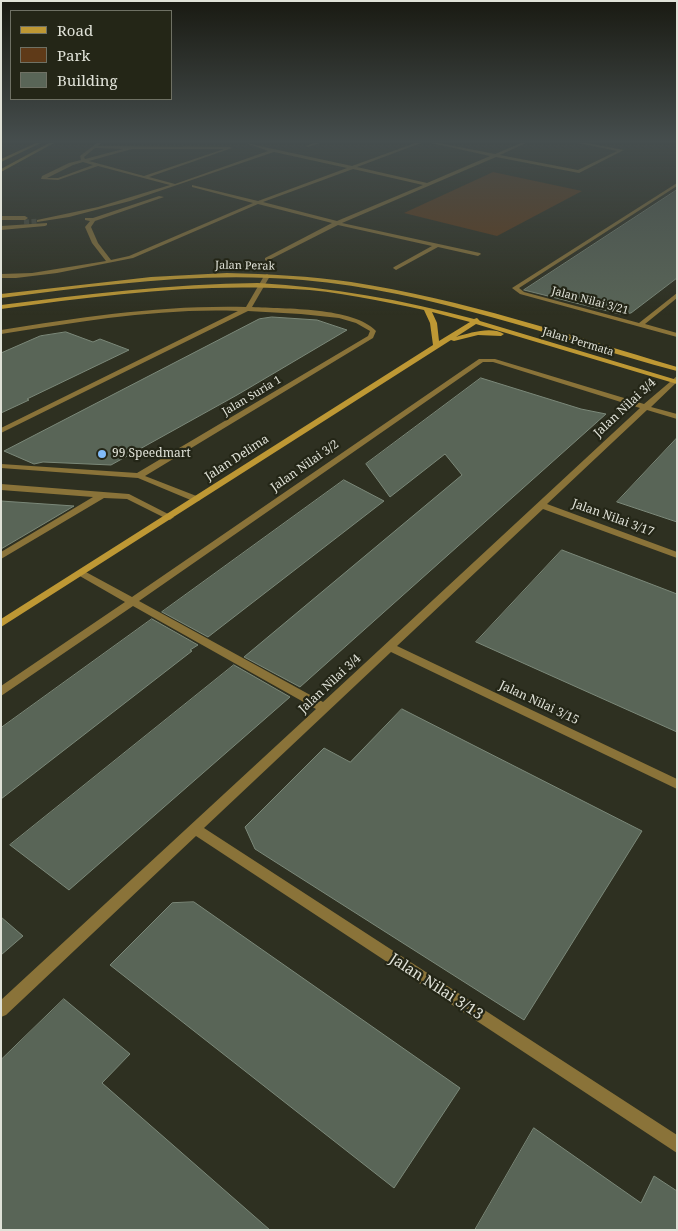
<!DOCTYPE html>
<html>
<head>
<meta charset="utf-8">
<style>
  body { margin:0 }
  #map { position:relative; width:678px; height:1231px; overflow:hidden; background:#2e3021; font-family:"Noto Serif",serif }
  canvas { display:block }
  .frame { position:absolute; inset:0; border:2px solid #e0e2d8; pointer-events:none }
  .legend { position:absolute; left:10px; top:10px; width:162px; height:90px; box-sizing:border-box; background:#242617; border:1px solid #6f7164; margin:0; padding:6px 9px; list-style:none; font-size:15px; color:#e0e2d8 }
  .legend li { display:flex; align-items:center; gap:10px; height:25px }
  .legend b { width:25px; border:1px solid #6f7164 }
</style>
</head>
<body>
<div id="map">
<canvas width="678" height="1231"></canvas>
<div class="frame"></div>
<ul class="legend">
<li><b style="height:6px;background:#be9834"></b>Road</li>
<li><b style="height:14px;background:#5f3a18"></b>Park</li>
<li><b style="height:14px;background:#596557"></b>Building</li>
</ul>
</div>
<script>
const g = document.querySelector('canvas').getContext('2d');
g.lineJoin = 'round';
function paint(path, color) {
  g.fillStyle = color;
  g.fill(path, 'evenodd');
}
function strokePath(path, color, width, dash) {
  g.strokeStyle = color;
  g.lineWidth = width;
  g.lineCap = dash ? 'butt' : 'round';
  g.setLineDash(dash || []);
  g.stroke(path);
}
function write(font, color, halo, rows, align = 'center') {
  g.font = font + ' "Noto Serif",serif';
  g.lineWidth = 4.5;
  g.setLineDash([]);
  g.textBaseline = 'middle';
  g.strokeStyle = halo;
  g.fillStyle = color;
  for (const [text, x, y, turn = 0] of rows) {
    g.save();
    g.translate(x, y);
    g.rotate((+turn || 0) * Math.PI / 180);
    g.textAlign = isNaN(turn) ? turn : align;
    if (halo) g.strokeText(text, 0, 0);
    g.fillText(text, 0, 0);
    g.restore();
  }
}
paint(new Path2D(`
  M493,172L582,191L497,236L404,213Z`), '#5f3a18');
const building = new Path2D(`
  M677,190V278L631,313L620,314L524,290Z
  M272,317L317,320L347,330L237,395L111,465L43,462L34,464L4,451L259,319Z
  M66,332L93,342L100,339L129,350L27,399L29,400L1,413V353L40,336Z
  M481,378L581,409L606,414L300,687L244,657L462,475L445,454L390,497L366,464Z
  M677,438V522L617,502Z
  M344,480L384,501L208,637L162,612Z
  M1,501L74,506L1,549Z
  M562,550L677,594V732L476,642Z
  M152,619L198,645L190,650L192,651L1,799V728Z
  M234,665L290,697L69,890L10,845Z
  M402,709L642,831L524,1020L255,849L245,827L324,748L350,762Z
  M194,902L460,1088L394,1188L110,965L172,903Z
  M1,917L23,936L1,955Z
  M64,999L130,1054L102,1083L270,1230H1V1060Z
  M534,1128L641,1203L654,1176L677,1191V1230H475Z`);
paint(building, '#596557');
strokePath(building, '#7b8879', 1);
strokePath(new Path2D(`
  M24,222L39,221`), '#494b3c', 5, [5, 2.5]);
paint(new Path2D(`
  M97,143H101L98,146L230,147L232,148L149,177L175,184L268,151L246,143L352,166L415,143H421L357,167L427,183L490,156L431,143H439L495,154L521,143H526L500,155L578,170L617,151L578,143H587L624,150L579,173L496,157L342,223L480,253L481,254L478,256L438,247L396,270L393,268L394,267L432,246L338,225L267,261L265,260V258L332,223L258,204L133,258L57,273L16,278H1V274L32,273L106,261L92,243L85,227L90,221L85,220V218H93L159,196L164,197L95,221L91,227L98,243L111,260L129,256L253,203L192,187V185L258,201L347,168L274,152L130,201L69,217L37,222V220L98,207L170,185L98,166L58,180L41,179L42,176L69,163L81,160L80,156ZM95,148L123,149L85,159L84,157ZM132,149H224L144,176L89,161ZM83,162L93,165L58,178H47L73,165ZM353,169L423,185L337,221L263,202Z
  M314,143H320L308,147L306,146Z
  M677,183V186L519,288L524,292L639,323L677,293V298L645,324L677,333V337L520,294L512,288Z
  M1,216H25L28,218L25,220H1Z
  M47,223V225L45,226L1,230V226Z
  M267,274L270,276L252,307C284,309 354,307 376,331L373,338L145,476L199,497L200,499L199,501H193L138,478L1,468V464L137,473L368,336L370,331L356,323L339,318L301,314L248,311L1,433V428L238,311C158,308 80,322 1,334V330C84,317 161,305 246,307L264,276Z
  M479,359H495L644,404L677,376V382L651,407L677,414V419L647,410L547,504L677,552V558L543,509L397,646L677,779V789L391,652L204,828L677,1135V1153L196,836L6,1015L1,1017V1000L316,709L133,606L1,696V686L125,602L78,575L76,573L78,571H84L132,597ZM483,362H493L640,408L323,702L139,601Z
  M1,484L129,494L174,517L170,520L167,519L127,499L104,498L1,559V552L93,497L1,490Z`), '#8a7339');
paint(new Path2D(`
  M36,143H41L1,162V159Z
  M49,143H54L1,172V169Z
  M227,273C269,274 310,276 351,282C462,299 569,335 677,367V371C553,338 432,291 303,280C202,271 101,285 1,298V294L151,277Z
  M258,283C332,287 403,300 474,319L477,318L480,321L677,380V384L476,324L456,337C470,333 491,326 504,334L501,336L478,335L454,341L451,340L1,627V619L433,345L430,323L424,310C381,301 337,291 293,289C195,283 98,296 1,309V305C87,294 172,284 258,283ZM432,312L470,322L439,341L437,323Z`), '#be9834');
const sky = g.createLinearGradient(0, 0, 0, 315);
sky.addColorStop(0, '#191a12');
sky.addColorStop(0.45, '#464e4e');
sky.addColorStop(1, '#464e4e00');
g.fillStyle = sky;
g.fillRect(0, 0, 678, 315);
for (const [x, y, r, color] of [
  [102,454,5,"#81bcfa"]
]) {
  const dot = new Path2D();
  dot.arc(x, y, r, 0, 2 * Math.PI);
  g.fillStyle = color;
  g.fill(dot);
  strokePath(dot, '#242617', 2);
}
write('11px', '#e0e2d8', '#242617', [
  ["Jalan Perak",245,266,1],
  ["Jalan Nilai 3/21",590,301,15],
  ["Jalan Permata",578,342,17],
  ["Jalan Suria 1",252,396,-31]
]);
write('12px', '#e0e2d8', '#242617', [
  ["Jalan Nilai 3/4",625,408,-43],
  ["Jalan Delima",237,458,-33],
  ["Jalan Nilai 3/2",305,466,-35],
  ["Jalan Nilai 3/17",613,518,20],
  ["Jalan Nilai 3/4",330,684,-43],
  ["Jalan Nilai 3/15",539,703,25]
]);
write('12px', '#e0e2d8', '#242617', [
  ["99 Speedmart",112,454]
], 'left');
write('15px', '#e0e2d8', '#242617', [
  ["Jalan Nilai 3/13",436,987,33]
]);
</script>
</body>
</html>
